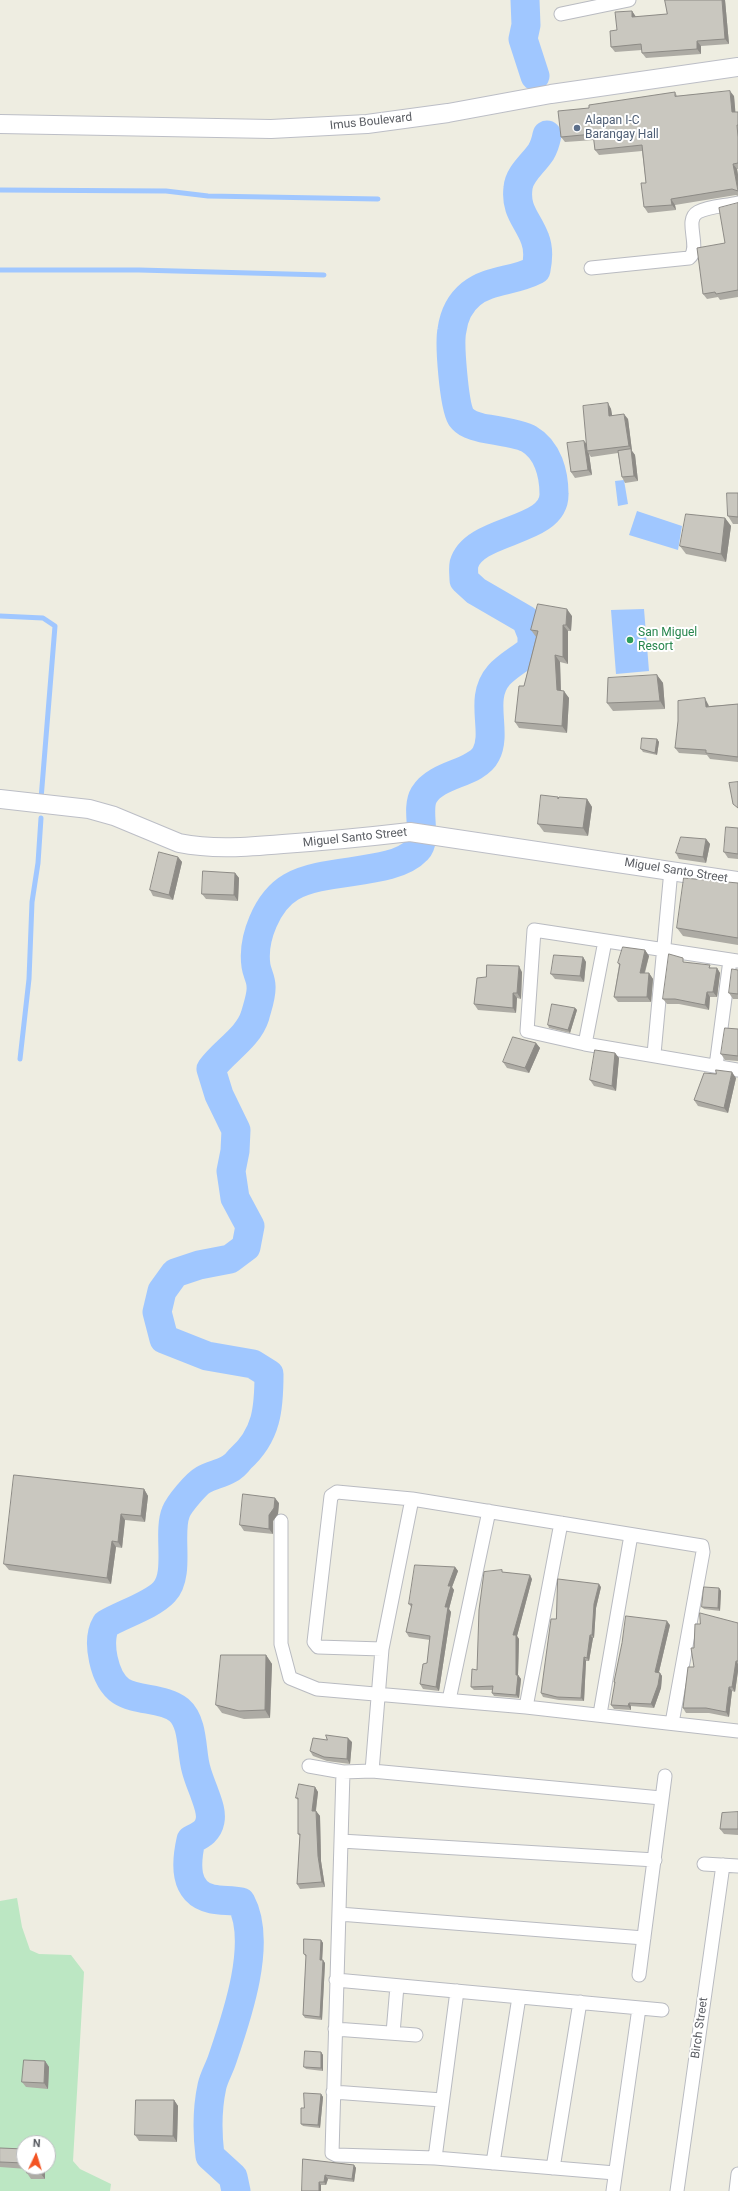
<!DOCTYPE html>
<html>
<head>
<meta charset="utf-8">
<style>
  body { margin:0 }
  #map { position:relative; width:738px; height:2191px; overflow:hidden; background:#eeede1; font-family:Roboto,sans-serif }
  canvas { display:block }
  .north { position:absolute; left:16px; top:2135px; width:40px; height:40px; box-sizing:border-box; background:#fff; border:1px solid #bdbec1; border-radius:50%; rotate:4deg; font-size:11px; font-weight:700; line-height:16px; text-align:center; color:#5a5d63 }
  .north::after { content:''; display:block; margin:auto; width:14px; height:18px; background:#f35423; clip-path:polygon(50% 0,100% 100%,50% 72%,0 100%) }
</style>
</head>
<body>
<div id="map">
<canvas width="738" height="2191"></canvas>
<div class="north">N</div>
</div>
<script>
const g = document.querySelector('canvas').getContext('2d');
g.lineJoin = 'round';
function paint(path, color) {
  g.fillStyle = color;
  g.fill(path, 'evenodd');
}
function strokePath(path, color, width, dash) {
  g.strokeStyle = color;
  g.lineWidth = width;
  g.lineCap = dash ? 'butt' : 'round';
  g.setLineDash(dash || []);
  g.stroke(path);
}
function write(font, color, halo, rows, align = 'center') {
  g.font = font + ' Roboto,sans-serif';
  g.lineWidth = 4;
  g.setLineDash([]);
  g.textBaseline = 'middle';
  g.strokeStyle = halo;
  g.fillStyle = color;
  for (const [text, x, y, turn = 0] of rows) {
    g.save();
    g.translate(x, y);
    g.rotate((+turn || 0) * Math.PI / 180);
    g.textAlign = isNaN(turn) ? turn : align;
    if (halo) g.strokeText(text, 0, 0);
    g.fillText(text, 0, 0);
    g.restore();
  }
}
paint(new Path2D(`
  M17,1898L22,1927L30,1950L39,1954L71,1955L84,1972L73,2161L80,2169L111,2184L110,2191H0V1901ZM24,2143H48V2167H24Z`), '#bce7c3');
paint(new Path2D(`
  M624,480L628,504L618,506L615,481Z
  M637,511L682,526L678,550L629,535Z
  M644,609L649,671L616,674L611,610Z`), '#a0c7ff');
strokePath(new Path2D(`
  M0,190L166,191L208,196L378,199
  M0,270H139L324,275
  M0,616L43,618L55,626L41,799
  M20,1059L29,979L32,902L38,863L41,818`), '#a0c7ff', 5);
strokePath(new Path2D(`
  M525,0L526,25L523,39L535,76
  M236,2191L233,2177L210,2156C207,2132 207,2109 212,2086C214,2077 219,2069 222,2060C236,2019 263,1943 241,1902C231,1900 222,1901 212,1899C183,1893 186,1862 191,1840C200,1835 208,1832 210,1821C212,1812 207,1801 204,1792C201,1784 198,1777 196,1769C191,1752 194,1723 179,1710C165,1698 136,1701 121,1691C104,1679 96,1641 106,1624C123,1614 152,1605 164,1592C181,1574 167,1533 176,1512C179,1504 196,1484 203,1480C211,1475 221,1474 229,1469C233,1467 237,1463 240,1459C267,1435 269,1408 269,1374L253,1364L207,1356L164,1339L157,1312L162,1291L175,1273L199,1265L230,1259L246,1247L250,1226L235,1198L231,1171L235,1151L236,1130L219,1095L211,1069C224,1051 248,1038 255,1016C257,1008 262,995 261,986C261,979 257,973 256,966C252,939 267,901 291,887C325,867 393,876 417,850C428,839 415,810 424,795C437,773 476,774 486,754C498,731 478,699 499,675C508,665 522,658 532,649V635L526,620L476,591L464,580C464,575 463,569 464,564C474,528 555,533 554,494C554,474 548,450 529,439C521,434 493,430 482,428C474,426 466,424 461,417C454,405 449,343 452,330C454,315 460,303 471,294C490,279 513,282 536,270C538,260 539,249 535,239C528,220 515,211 518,188C519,174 534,163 541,152C544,147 546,140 547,135`), '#a0c7ff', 29);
const street = new Path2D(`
  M561,14L629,0
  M591,268L689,258C702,248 683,220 698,212C709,206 726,206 738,203
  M738,961L534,930L527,1031L585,1044L738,1070
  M585,1044L605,941
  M654,1054L671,870
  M716,1066L730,960
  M281,1521V1644L290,1678L317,1689L526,1707L738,1731
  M382,1649L318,1647L314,1642L331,1496L337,1492L412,1499L702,1546L703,1552L672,1723
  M449,1700L489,1511
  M526,1707L561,1523
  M600,1714L631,1535
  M309,1766L343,1772L372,1771L661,1798
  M372,1771L382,1649L412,1499
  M343,1772L332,2153L336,2155L435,2158L615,2173
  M341,1841L655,1860
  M704,1864L738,1866
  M339,1914L644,1938
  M639,1975L665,1776
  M336,1980L662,2010
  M335,2029L416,2035
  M393,2033L397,1986
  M333,2092L442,2100
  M435,2158L457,1991
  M493,2163L519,1997
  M553,2168L580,2002
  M613,2191L639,2008
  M677,2191L723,1865
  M736,2191L738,2174`);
const secondary = new Path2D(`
  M0,124L271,129L367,124L448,113L551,94L738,67
  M0,799L89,809L114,816L179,843C213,850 248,847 283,844C325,841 367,837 410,832L738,881`);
strokePath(street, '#b9bbc1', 15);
strokePath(secondary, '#bcbec6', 20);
strokePath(street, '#fff', 13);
strokePath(secondary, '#fff', 18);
paint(new Path2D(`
  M665,0H725L729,44L701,46V54L646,58L642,53V50L615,52L611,47L617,30L632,11L636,17L667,14Z
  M675,92L677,96H734L735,112H738V169H737L738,175V196L736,195L675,205L676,210L648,213L644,207L646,183L642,151L599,155L595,150L594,140L565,142L561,137L589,108Z
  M738,203V297L720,300L718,297L707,299L703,294L725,243Z
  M608,403L611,409L612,415L628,419L632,451L635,455L638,481L625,483L622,477L618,453L591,457L589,454L592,475L575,478L571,472L584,441L587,444Z
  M738,493V524H733L728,516Z
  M725,518L731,526L726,562L686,554L680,546Z
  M572,616L571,631H568V664L560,662L561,690L569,698L567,733L519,728L515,722L524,686L536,637L531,630Z
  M657,675L663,683L665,709L613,711L607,703Z
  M708,704L709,706L738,704V762L710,759L707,755L679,753L675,748Z
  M657,739L659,742L657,755L643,752L641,749Z
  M558,797H559L587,799L592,807L588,836L544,832L538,824Z
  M738,828V859L728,858L724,852Z
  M706,839L710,844L706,863L679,859L676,853Z
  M178,857L182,862L173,900L153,896L150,890Z
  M235,873L239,878L238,901L206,899L202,894Z
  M738,883V945L683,936L677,928Z
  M645,950L649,956L645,973H649L653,979L651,1002H618L614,997L619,965L618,963Z
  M583,957L586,962L584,982L555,979L551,974Z
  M686,962L712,968H717L720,973L717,997H710L709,1010L679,1004H667L663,999Z
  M738,970V999H733L729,993Z
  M522,972L521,999L517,998L516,1013L478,1010L474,1004L486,977Z
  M575,1008L577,1010L570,1033L549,1028L548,1025Z
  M738,1029V1061L725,1060L721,1054Z
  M536,1043L540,1048L529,1073L507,1068L503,1062Z
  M615,1053L619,1058L616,1091L594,1086L590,1080Z
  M736,1078L728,1113L698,1106L694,1100Z
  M144,1489L148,1496L145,1522L125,1520L122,1548L116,1547L111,1584L9,1570L4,1564Z
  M279,1503L278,1514L273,1521V1534L244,1531L240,1525Z
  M455,1567L458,1571L452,1587L454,1590L449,1609L451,1612L439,1691L423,1689L420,1684L427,1663L430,1640L409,1637L406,1632L411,1607L409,1604Z
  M503,1572L532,1579L517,1636L519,1639L518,1675L521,1679L519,1698L494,1696L492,1693V1690H474L471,1687L477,1670Z
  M601,1587L596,1608L594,1638H593L589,1661H586L584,1701L559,1700L543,1697L541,1693L556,1619Z
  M719,1588L721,1591L720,1611L704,1609L702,1607Z
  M738,1623V1671L735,1692L732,1691L729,1717L709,1713H686L683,1708L694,1667V1648L700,1624Z
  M670,1625L659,1672L662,1676L661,1688L654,1708L631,1706V1710L614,1709L611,1705L615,1684L614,1682Z
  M266,1655L272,1664L270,1718L244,1719L222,1713L216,1705Z
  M327,1740L352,1742L350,1764L327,1761L313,1756L310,1751Z
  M315,1787L318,1792L316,1811L320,1816L321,1861L325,1887L300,1889L297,1884L300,1836L298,1834V1800L296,1798Z
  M738,1812V1835L724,1834L720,1829Z
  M321,1940L323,1943L322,1960L325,1963L322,2020L305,2018L303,2015L306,1957L304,1954Z
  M321,2052L323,2055V2071L306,2069L304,2067Z
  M45,2061L49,2067L48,2089L26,2087L22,2082Z
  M321,2094L323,2097L320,2128L303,2126L301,2124L304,2108Z
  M174,2100L178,2106L177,2142L139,2141L135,2135Z
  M0,2148L24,2149V2167H45V2179H31L27,2173V2169L0,2167Z
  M303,2159L354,2165L356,2168L354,2182L328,2179L326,2185H321V2191Z`), '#adaba4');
paint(new Path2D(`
  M722,0H725L729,44L725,39Z
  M632,11L636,17V23L632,17Z
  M697,41L701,46V54L697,49Z
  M730,91L734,96L736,118L732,112Z
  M733,164L737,169L738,175V190Z
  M671,199L675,205L676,210L672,205Z
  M608,403L611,409L613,421L609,416Z
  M624,414L628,419L632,451L635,455L638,481L634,476L631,449L629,446Z
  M584,441L588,446L587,451L589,454L592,475L588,470Z
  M725,518L731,526L726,562L721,554Z
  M567,609L572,616L571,631L566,625Z
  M563,625L568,631V664L563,657Z
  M555,655L560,662L561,697L557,690Z
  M657,675L663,683L665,709L660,701Z
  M564,691L569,698L567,733L562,726Z
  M705,698L708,704L710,712L706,707Z
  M657,739L659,742L657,755L655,753Z
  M587,799L592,807L588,836L583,828Z
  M706,839L710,844L706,863L703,857Z
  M178,857L182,862L173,900L169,895Z
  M235,873L239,878L238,901L234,895Z
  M645,950L649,956L643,978L640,973Z
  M583,957L586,962L584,982L580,976Z
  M519,966L522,972L521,999L517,993Z
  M717,968L720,973L717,997L713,992Z
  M649,973L653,979L651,1002L647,997Z
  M707,992L710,997L709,1010L705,1005Z
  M513,993L517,998L516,1013L513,1008Z
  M575,1008L577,1010L570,1033L568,1030Z
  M536,1043L540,1048L529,1073L525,1068Z
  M615,1053L619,1058L616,1091L612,1086Z
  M732,1072L736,1078L728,1113L724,1108Z
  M144,1489L148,1496L145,1522L141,1516Z
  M275,1498L279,1503L278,1514L273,1521V1534L269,1529V1515Z
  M121,1514L125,1520L122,1548L118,1542Z
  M112,1541L116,1547L111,1584L107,1578Z
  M455,1567L458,1571L452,1587L454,1590L449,1609L451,1612L439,1691L436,1687L445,1607L448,1586Z
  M530,1575L532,1579L517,1636L519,1639L518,1675L521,1679L519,1698L516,1695L513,1635Z
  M599,1584L601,1587L596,1608L594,1638L592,1635L594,1604Z
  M719,1588L721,1591L720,1611L718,1608Z
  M667,1621L670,1625L658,1676L655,1672Z
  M590,1635L593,1638L589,1661L587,1658Z
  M266,1655L272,1664L270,1718L265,1710Z
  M584,1657L586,1661L584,1701L581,1698Z
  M736,1661L738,1664V1671L735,1692L732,1687Z
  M660,1673L662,1676L661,1688L654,1708L651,1704Z
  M729,1687L732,1691L729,1717L726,1712Z
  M629,1703L631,1706V1710L628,1706Z
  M348,1738L352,1742L350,1764L347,1759Z
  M315,1787L318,1792L315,1816L312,1811Z
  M316,1811L320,1816L321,1861L325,1887L322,1882L318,1856Z
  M321,1940L323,1943L322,1963L320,1960Z
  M323,1960L325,1963L322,2020L320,2017Z
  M321,2052L323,2055V2071L321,2068Z
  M45,2061L49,2067L48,2089L44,2083Z
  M321,2094L323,2097L320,2128L318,2125Z
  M174,2100L178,2106L177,2142L173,2136Z
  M354,2165L356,2168L354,2182L352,2179Z
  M41,2167H45V2179L41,2174Z
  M325,2175L328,2179L326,2185L324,2182Z
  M319,2182L321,2185V2191H319Z`), '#8d8b86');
const building = new Path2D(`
  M665,0H722L725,39L697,41V49L642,53L641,44L611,47L610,31L617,30L615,12L632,11V17L667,14Z
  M730,91L732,112H738V125H737L738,137V163L733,164L738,191L732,189L671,199L672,205L644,207L641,183H646L642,145L595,150L593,134L561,137L558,111L589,108V105L675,92V96Z
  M738,203V290L716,294L715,292L703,294L697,248L725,243L719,208Z
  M608,403L609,416L624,414L629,446L587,451L583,406Z
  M584,441L588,470L571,472L567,443Z
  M631,449L634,476L622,477L618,451Z
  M727,493H738V517L728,516Z
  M686,514L725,518L721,554L680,546Z
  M538,604L567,609L566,625H563V657L555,655L557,690L564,691L562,726L515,722L519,686H524L538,631L531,630Z
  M657,675L660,701L607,703L608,678Z
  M705,698L706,707L738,704V757L706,753V750L675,748L678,721V701Z
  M642,738L657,739L655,753L641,749Z
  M738,782V808L733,804L729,783Z
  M541,795L558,797V799L559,797L587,799L583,828L538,824Z
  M726,827L738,828V854L724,852Z
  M681,837L706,839L703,857L676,853Z
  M159,852L178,857L169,895L150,890Z
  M203,871L235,873L234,895L202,894Z
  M684,878L738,883V938L677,928Z
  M623,947L645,950L640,973H649L647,997H614L620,964L618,963Z
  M669,954L683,958V962L710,965L709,968H717L713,992H707L705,1005L675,999H663Z
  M554,955L583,957L580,976L551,974Z
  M487,965L519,966L517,993H513V1008L474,1004L477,978L486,977Z
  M732,969L738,970V994L729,993Z
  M552,1004L575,1008L568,1030L548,1025Z
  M725,1028L738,1029V1056L721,1054Z
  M513,1037L536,1043L525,1068L503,1062Z
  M595,1050L615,1053L612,1086L590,1080Z
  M716,1070L732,1072L724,1108L694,1100L704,1073L716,1074Z
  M14,1475L144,1489L141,1516L121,1514L118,1542L112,1541L107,1578L4,1564Z
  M243,1494L275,1498L274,1508L269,1515V1529L240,1525Z
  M415,1565L455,1567L448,1586H451L445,1607H448L436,1687L420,1684L423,1664L427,1663L430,1636L406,1632L412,1604H409Z
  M502,1570V1572L530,1575L513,1635H516V1675H518L516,1695L492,1693L493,1686L471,1687L472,1669L477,1670L479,1610L484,1572Z
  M558,1579L599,1584L594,1604L592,1635H590L587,1658L584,1657L581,1698L557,1697L541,1693L551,1619H556Z
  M704,1587L719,1588L718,1608L702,1607Z
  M700,1613L738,1623V1661H736L732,1687H729L726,1712L706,1708H683L688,1667H694L691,1648H694L695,1624H700Z
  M626,1616L667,1621L655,1672L660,1673L658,1685L651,1704L629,1703L628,1706L611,1705L615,1682H614L622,1643Z
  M221,1655H266L265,1710L239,1711L216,1705Z
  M326,1735L348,1738L347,1759L324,1757L310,1751L313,1738L327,1740Z
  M299,1784L315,1787L312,1811H316L318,1856L322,1882L297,1884L300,1834H298V1798H296Z
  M738,1812V1829H720L722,1813Z
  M304,1939L321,1940L320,1960H323L320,2017L303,2015L306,1955L304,1954Z
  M305,2051L321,2052V2068L304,2067Z
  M24,2060L45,2061L44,2083L22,2082Z
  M304,2093L321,2094L318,2125L301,2124V2108H304Z
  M136,2100H174L173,2136L135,2135Z
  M0,2148L24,2149V2163L0,2162Z
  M303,2159L354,2165L352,2179L325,2175L324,2182H319V2191H302Z
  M27,2167H41V2174L27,2173Z`);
paint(building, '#c9c7bf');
strokePath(building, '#8d8b86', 1);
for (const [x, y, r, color] of [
  [577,128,4,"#5c6f8a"],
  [630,640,4,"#2e9e5b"]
]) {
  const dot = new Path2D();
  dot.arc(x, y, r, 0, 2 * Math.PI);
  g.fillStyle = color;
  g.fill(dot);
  strokePath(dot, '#fff', 1.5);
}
write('12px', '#4e5e75', '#fff', [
  ["Alapan I-C",585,121],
  ["Barangay Hall",585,135]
], 'left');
write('12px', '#5a5d63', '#fff', [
  ["Imus Boulevard",371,122,-6],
  ["Miguel Santo Street",355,838,-6],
  ["Miguel Santo Street",676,871,9],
  ["Birch Street",700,2028,-82]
]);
write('12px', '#27864d', '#fff', [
  ["San Miguel",638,633],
  ["Resort",638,647]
], 'left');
</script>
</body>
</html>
